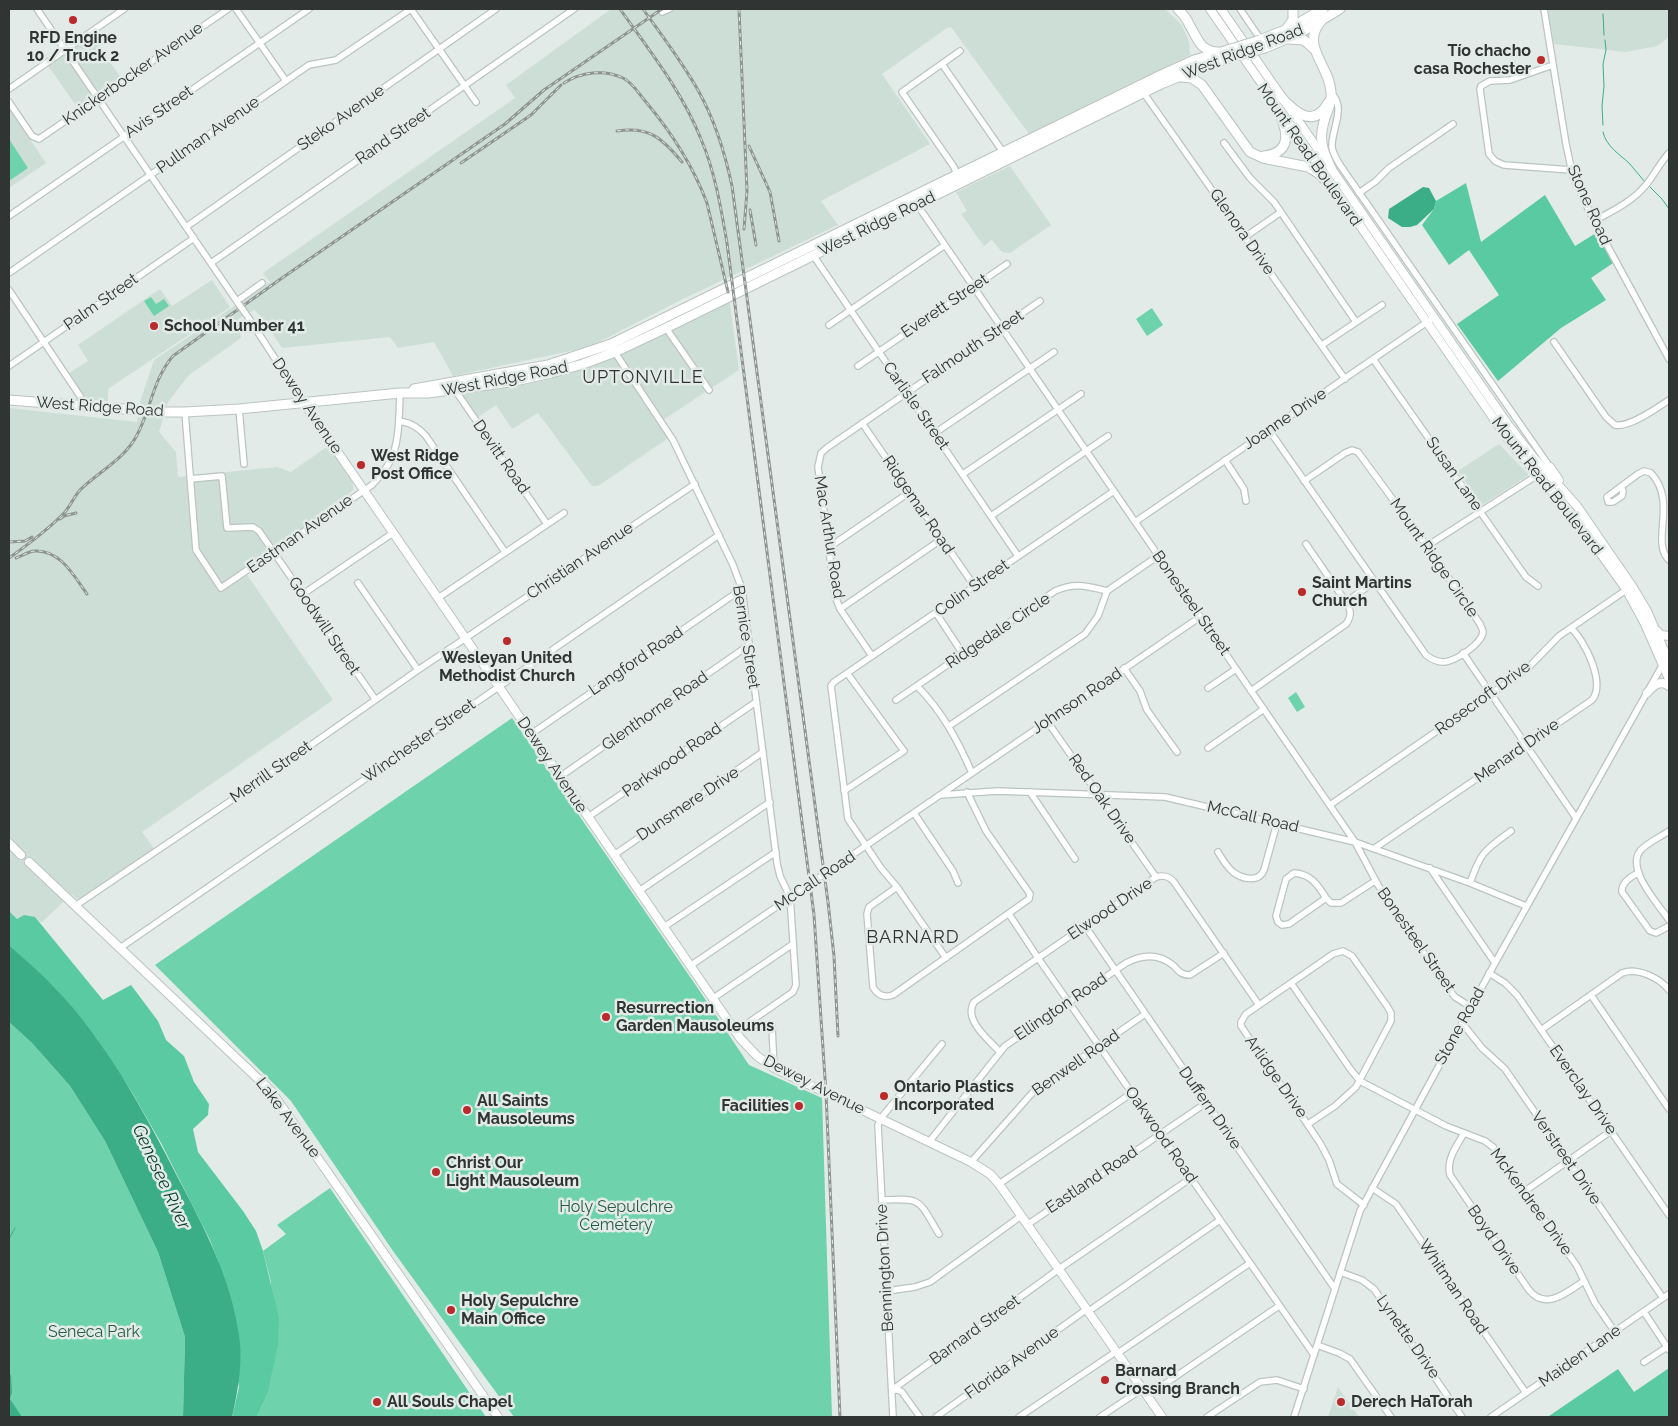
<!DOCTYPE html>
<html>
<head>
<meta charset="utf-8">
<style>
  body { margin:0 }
  #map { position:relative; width:1678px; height:1426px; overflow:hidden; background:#e2ebe7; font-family:Raleway,sans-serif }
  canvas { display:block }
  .frame { position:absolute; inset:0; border:10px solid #303432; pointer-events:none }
</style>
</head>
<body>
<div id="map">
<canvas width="1678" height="1426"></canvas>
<div class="frame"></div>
</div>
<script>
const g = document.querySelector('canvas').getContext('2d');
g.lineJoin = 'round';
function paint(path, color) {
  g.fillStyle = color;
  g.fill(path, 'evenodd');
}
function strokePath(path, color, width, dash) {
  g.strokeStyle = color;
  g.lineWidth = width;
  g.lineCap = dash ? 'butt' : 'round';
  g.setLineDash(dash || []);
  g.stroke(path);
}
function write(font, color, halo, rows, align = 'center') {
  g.font = font + ' Raleway,sans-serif';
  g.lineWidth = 5;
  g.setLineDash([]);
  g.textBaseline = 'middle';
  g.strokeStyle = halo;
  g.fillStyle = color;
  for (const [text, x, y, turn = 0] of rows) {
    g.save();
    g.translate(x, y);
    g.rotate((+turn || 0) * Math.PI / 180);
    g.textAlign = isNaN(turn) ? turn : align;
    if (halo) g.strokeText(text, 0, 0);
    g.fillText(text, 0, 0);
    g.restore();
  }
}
paint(new Path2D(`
  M611,9H1165L1182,25L1189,42L1190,55L1029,134L951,27L947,28L882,74L930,144L821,201L838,225L681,300L589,347L453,376L434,342L398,348L390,337L282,348L262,318L254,310L238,319L241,338L189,375L168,402L159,432L176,452L178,477L277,467L291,472L328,446L353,482V490L340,502L243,569L333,700L142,832L155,850L141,857L81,899H77L72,894L41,923L35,917L17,919L9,911V408L137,422L140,402L154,360L270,282L263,273L515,98L506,85Z
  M1548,9H1669V37L1657,46L1626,52L1554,44Z
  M90,32L123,81L80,111L46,63Z
  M9,108L46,163L9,188Z
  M1010,166L1051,225L1010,253L1002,252L992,240L984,246L961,214L967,211L956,192Z
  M212,280L230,307L108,389V401L85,399L68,374L88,361L78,345L160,289L172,306Z
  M729,297L739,370L660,422L670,437L598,486H592L538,413L512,429L496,405L475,419L455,390L583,364Z
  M1499,444L1529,475L1482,505L1458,471Z
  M1338,1387L1359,1417H1328Z`), '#cdded7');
paint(new Path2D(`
  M9,139L28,168L9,181Z
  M151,297L156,304L164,299L169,306L154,316L144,301Z
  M1152,308L1163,325L1147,336L1136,319Z
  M1296,692L1305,707L1297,712L1288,698Z
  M512,718L697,987L749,1065L822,1098L832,1417H514L393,1251L291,1101L155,965Z
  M9,1022L32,1043L70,1086L105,1141L158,1252L185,1337L183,1417H9Z
  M330,1188L486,1417H257L267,1395L271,1282L263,1251L286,1234L277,1225Z`), '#6ed3ad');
paint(new Path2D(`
  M1466,183L1481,242L1545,195L1575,246L1596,233L1613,263L1591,278L1606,300L1561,328L1498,381L1457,324L1499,295L1469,250L1449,265L1422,225L1434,209L1436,201Z
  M9,911L17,919L24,915L35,917L103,1000L131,985L158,1021L166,1040L184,1056L194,1082L209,1104L208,1115L193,1129L198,1152L243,1211L256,1231L263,1251L279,1319L278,1345L267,1395L257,1417H232L239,1387L219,1263L210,1240L161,1143L133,1094L97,1039L56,989L9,945Z
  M1669,1368V1417L1549,1416L1618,1369L1634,1392Z`), '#5acaa2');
paint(new Path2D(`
  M1423,187L1429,188L1436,201L1434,209L1417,225L1410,227H1402L1388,218L1389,209Z
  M9,945C24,959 41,973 56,989C112,1048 149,1122 186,1193C210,1239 231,1282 239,1335C243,1363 238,1390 232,1417H183L185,1337L158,1252L105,1141L70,1086L32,1043L9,1022Z
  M11,1375L12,1392L10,1399L22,1417H9V1376Z`), '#3bae88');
strokePath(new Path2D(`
  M1603,14L1604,35
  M1603,125L1602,106L1604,86L1603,64L1606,50L1605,40
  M1603,132C1606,146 1619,154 1629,163C1634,169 1640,176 1645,182
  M1649,186L1662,199L1669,209
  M9,1239L15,1228
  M9,1371L10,1376`), '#3bae88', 1);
const minor = new Path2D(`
  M37,9L238,303
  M236,9L286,81
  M1240,9L1261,40
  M1544,9L1566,144L1573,177L1594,221L1669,359
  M662,12L669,9
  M942,64L1003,152
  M1553,65L1510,80L1490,81L1481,86L1480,89L1489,154L1495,161L1504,165L1571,170
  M9,89L124,9
  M1143,92L1345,379
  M1331,93C1347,107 1331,130 1332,147C1333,154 1337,160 1340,165L1550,467L1427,546
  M9,102L32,136L39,139L228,9
  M1224,143L1250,178L1274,202L1356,322
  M957,175L954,167L902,92L960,51
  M1359,193L1376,181L1389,168L1453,124
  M916,203L1355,842L1378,885L1446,986L1455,997L1471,1007
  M9,216L309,9
  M1594,221C1612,211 1632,202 1646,185C1654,175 1660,163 1669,153
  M186,227L496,9
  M1245,237L1281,212
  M813,255L1018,556
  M211,263L574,9
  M9,273L309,65L336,60L411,9L476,102
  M9,290L80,396L83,406
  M237,301L262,283
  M248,317L304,403
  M829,325L945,245
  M666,328L709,390
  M1554,342L1606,417L1615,425C1629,428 1657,408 1669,400
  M1322,345L1382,305
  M614,351L673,440L733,565L742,589L777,863L780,876L790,897L796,985L793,992L735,1032
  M1373,359L1526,577L1538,586
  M9,366L194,238
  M858,366L1007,264
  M455,390L547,524
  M239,409L244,464
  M185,412L196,550L221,588L372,485C378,478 385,471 389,463C400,445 399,413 400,393
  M399,421C411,423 418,427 426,436L505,552
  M862,423L975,587
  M1269,430L1426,655C1431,659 1437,662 1444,662C1456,661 1483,643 1483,631L1480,624L1427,546L1358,452L1352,450L1345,453L1304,481
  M935,433L1054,352
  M1225,460L1244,489L1246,501
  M963,474L1081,394
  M190,479L222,476L227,528L253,527L259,531L375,699
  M1621,487L1623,491L1622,496L1613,502H1608L1607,497L1638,474L1644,471L1651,473C1678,502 1650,542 1669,560
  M991,516L1108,436
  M1135,522L1430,320
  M828,548L910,492
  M358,583L418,670
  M303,594L393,533
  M438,598L564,513
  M1346,602L1374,582
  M840,609L942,539
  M936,613L963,654
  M1463,653L1576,818
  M872,656L840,609L835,596L818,467L821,453L828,447L1040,301
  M1124,668L1140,691L1147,710L1177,752
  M917,686C942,711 958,741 972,773
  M1208,688L1236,669
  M1251,691L1346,624C1352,616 1351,610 1346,602L1306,544
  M896,700L1055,591C1074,582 1088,586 1107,591L1158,556
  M1047,721L1156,877
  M949,726L1085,634L1098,616L1107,591
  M531,734L742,589
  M1208,748L1264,709
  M561,776L749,645
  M844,791L904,751L847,673
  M1030,792L1075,859
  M941,795L997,791L1165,797L1355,842L1470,883L1526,906
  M1330,805L1518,675L1528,668L1559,636L1629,588
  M914,813L953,871L958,883
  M588,817L756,702
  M1669,831C1662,836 1645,844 1640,851C1626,870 1659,905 1669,920
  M1375,848L1592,700C1606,683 1585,641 1571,628
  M1218,852C1222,859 1227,867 1233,872C1242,879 1259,883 1264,870L1277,823
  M614,855L763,752
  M1430,868L1495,963
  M1294,873C1311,874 1318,885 1326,898L1289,924L1282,925L1278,922L1276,916L1286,879Z
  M1638,873C1630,877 1621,883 1622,892L1650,931L1656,933L1669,926
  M1470,883C1481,851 1485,850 1511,831
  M897,887L869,907L867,914L873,987C877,995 884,998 893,995L1029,899L1030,894L986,831L967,792
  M639,891L770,802
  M1326,898L1331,903H1341L1375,881
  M75,906L251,787L418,670L695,484
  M1009,914L1038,958L1314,1355
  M1085,926L1335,1289
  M664,927L776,852
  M120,948L719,535
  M946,958L897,887L881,868L848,819L831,686L834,682L1114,491
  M690,966L1200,617
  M1489,973L1505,983L1517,995L1669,1215
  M1291,983L1351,1070L1360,1081L1446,1126L1485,1141L1493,1147L1577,1266L1595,1303L1615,1332
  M1591,995L1669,1109
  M712,999L793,944
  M1462,1023L1482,1048L1505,1069L1663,1298
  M772,1027L774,1068
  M1541,1030L1622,973C1637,967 1660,978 1669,990
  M1000,1052C989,1040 963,1020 974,1002L1156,877C1164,875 1169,876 1174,882L1259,1005
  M1308,1124L1335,1106L1356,1087L1391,1021V1013L1387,1006L1352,956L1343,951L1333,954L1246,1014L1241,1022V1026L1320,1143L1329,1160L1337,1184L1364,1205
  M1464,1133C1457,1146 1446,1159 1450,1175L1529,1290C1546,1311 1567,1292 1584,1281
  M929,1142L1005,1046L1126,963C1143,954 1159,953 1174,966C1179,972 1182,975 1190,975L1224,953
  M971,1162L1034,1091L1145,1014
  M999,1184L1132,1093
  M1372,1188L1396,1204L1526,1393
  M1525,1191L1611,1131
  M882,1200C924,1198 918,1200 939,1234
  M1027,1225L1206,1103
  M1340,1272L1362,1280L1374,1289L1462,1417
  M887,1291L915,1287L930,1282L1021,1216
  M1089,1311L1220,1220
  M1644,1312L1669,1350
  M1317,1345L1339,1353L1350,1359L1391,1417
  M1118,1353L1250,1263
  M1644,1362L1667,1347
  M892,1390L1059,1269L1191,1178
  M894,1390H898L902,1392L920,1417
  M1147,1396L1279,1306
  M893,1417L878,1125L881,1118L942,1044
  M936,1417L1087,1309
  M1019,1417L1117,1351
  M1100,1417L1142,1389
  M1207,1417L1260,1382L1277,1380L1304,1389
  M1294,1417L1360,1211L1495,963L1663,664
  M1491,1417L1669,1294`);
const major = new Path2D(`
  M1210,9L1512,445L1576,519L1626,589L1644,622L1669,679
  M1221,9L1509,426L1534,458L1577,506L1632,586L1647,611L1669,662
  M304,403L740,1038L757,1056L774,1068L971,1162L990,1174L999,1184L1162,1417
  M1550,467L1559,480
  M1657,631L1661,635L1669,636
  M1647,693C1653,686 1660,679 1669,686
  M9,843L21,855
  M29,862L271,1091L498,1417`);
const highway = new Path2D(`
  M1178,9C1183,14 1187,19 1190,26C1198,39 1200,51 1218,52
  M1324,18C1297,44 1330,65 1331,92C1332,100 1329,107 1326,115C1318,138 1321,148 1332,170
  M1287,28L1293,20V9
  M1289,39L1304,40L1315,50
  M1260,40L1290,28L1323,9
  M1265,48L1300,33L1340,9
  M1180,77L1192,78L1202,85L1250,152L1263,158L1308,167L1318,173L1333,188
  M1280,96C1294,111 1313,130 1328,103
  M1264,156C1296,152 1286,126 1276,106
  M414,389L548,365L611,344L1161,75L1194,60L1221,52
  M9,400L137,410
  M156,412H185L239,409L400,393H428L510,382L551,373L583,364L615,352L666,328L1161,84L1195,70L1226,59`);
strokePath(minor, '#bbc4c0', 8);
strokePath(major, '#bbc4c0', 10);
strokePath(highway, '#bbc4c0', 11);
strokePath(minor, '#fff', 5.5);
strokePath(major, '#fff', 8);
strokePath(highway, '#fff', 9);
const rail = new Path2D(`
  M620,9C649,50 682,91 701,139C715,172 721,208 727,243L814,915L826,1093L840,1417
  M643,9C662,36 683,63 699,92C715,121 725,153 732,186L828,902L834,956L838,1036
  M739,9L747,191L744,229
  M564,83C581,72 604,69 623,78C633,83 639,94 646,102C672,133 693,166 707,203L728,292
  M617,131C649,126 662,138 682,162
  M749,146L770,192L779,241
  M461,163L531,115L561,85
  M750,210L756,245
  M60,519L64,516L76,513
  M9,542L25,541L32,537
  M9,558C26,546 50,528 65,512C70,506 74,497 80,490C98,472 125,459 137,435C151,409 153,379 173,356L282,278L505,124L544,90L662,9
  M16,558C21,556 28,552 34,551C60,549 74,576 87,594`);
strokePath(rail, '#8e9491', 3);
strokePath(rail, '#e2ebe7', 1, [4]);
const minorBridge = new Path2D(`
  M238,303L248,317`);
const highwayBridge = new Path2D(`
  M1221,52L1260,40
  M1226,59L1265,48
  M137,410L156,412`);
strokePath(minorBridge, '#bbc4c0', 8, []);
strokePath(highwayBridge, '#bbc4c0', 11, []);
strokePath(minorBridge, '#fff', 5.5);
strokePath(highwayBridge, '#fff', 9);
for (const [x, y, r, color] of [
  [73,20,5,"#ba2a2b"],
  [1541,60,5,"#ba2a2b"],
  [154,326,5,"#ba2a2b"],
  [361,465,5,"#ba2a2b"],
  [1302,592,5,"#ba2a2b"],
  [507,641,5,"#ba2a2b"],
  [606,1017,5,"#ba2a2b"],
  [884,1096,5,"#ba2a2b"],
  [799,1106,5,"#ba2a2b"],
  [467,1110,5,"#ba2a2b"],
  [436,1172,5,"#ba2a2b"],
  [451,1310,5,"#ba2a2b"],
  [1105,1380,5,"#ba2a2b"],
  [377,1402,5,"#ba2a2b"],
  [1341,1402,5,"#ba2a2b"]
]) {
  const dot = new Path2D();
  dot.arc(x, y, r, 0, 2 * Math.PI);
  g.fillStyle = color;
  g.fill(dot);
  strokePath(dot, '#e2ebe7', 2);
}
write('bold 16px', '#303432', '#e2ebe7', [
  ["RFD Engine",73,38,"center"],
  ["10 / Truck 2",73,56,"center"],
  ["Tío chacho",1531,51,"right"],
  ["casa Rochester",1531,69,"right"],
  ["School Number 41",164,326],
  ["West Ridge",371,456],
  ["Post Office",371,474],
  ["Saint Martins",1312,583],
  ["Church",1312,601],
  ["Wesleyan United",507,658,"center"],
  ["Methodist Church",507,676,"center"],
  ["Resurrection",616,1008],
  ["Garden Mausoleums",616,1026],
  ["Ontario Plastics",894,1087],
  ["Incorporated",894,1105],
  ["All Saints",477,1101],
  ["Mausoleums",477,1119],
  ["Facilities",789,1106,"right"],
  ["Christ Our",446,1163],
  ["Light Mausoleum",446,1181],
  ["Holy Sepulchre",461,1301],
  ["Main Office",461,1319],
  ["Barnard",1115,1371],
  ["Crossing Branch",1115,1389],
  ["All Souls Chapel",387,1402],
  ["Derech HaTorah",1351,1402]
], 'left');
write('16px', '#303432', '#e2ebe7', [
  ["West Ridge Road",1243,52,-21],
  ["Knickerbocker Avenue",133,74,-35],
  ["Avis Street",159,112,-35],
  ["Steko Avenue",341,118,-35],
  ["Pullman Avenue",208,135,-35],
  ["Rand Street",393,136,-35],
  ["Mount Read Boulevard",1309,155,55],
  ["Stone Road",1589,205,66],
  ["West Ridge Road",877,224,-26],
  ["Glenora Drive",1242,232,55],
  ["Palm Street",101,302,-35],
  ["Everett Street",945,306,-34],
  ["Falmouth Street",973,347,-34],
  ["West Ridge Road",505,379,-11],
  ["Dewey Avenue",307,406,56],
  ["Carlisle Street",916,406,55],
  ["West Ridge Road",100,407,4],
  ["Joanne Drive",1285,419,-34],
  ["Devitt Road",501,457,55],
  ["Susan Lane",1454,474,55],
  ["Mount Read Boulevard",1547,486,52],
  ["Ridgemar Road",918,505,56],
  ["Eastman Avenue",300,534,-35],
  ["Mac Arthur Road",829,537,81],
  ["Mount Ridge Circle",1434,558,55],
  ["Christian Avenue",580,561,-34],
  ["Colin Street",972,588,-35],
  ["Bonesteel Street",1191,603,55],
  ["Goodwill Street",324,626,56],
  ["Ridgedale Circle",998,631,-34],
  ["Bernice Street",746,637,81],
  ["Langford Road",636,661,-34],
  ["Rosecroft Drive",1483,698,-36],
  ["Johnson Road",1077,701,-34],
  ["Glenthorne Road",655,711,-35],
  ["Winchester Street",419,741,-35],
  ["Menard Drive",1517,751,-35],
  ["Parkwood Road",672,760,-35],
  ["Dewey Avenue",552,765,56],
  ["Merrill Street",271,772,-35],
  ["Red Oak Drive",1102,799,55],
  ["Dunsmere Drive",688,804,-34],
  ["McCall Road",1253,817,13],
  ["McCall Road",815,881,-34],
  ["Elwood Drive",1110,909,-34],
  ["Bonesteel Street",1416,940,55],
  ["Ellington Road",1061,1007,-34],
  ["Stone Road",1460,1026,-61],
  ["Benwell Road",1076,1063,-35],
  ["Arlidge Drive",1276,1077,55],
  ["Dewey Avenue",814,1085,27],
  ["Everclay Drive",1583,1090,55],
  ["Duffern Drive",1210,1108,55],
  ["Lake Avenue",288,1118,53],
  ["Oakwood Road",1161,1135,55],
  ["Verstreet Drive",1566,1158,55],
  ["Eastland Road",1092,1180,-34],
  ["McKendree Drive",1531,1202,54],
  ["Boyd Drive",1494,1240,55],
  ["Bennington Drive",885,1268,-93],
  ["Whitman Road",1453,1287,56],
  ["Barnard Street",975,1330,-36],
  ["Lynette Drive",1408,1337,55],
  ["Maiden Lane",1580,1356,-35],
  ["Florida Avenue",1012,1363,-36]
]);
write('16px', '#2b5a48', '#e2ebe7', [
  ["Holy Sepulchre",616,1207],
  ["Cemetery",616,1225],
  ["Seneca Park",94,1332]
]);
g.letterSpacing = '1px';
write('18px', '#303432', '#e2ebe7', [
  ["UPTONVILLE",643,378],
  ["BARNARD",913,938]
]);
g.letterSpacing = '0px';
write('italic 18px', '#0a3d2d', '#e2ebe7', [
  ["Genesee River",161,1177,65]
]);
</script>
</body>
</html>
